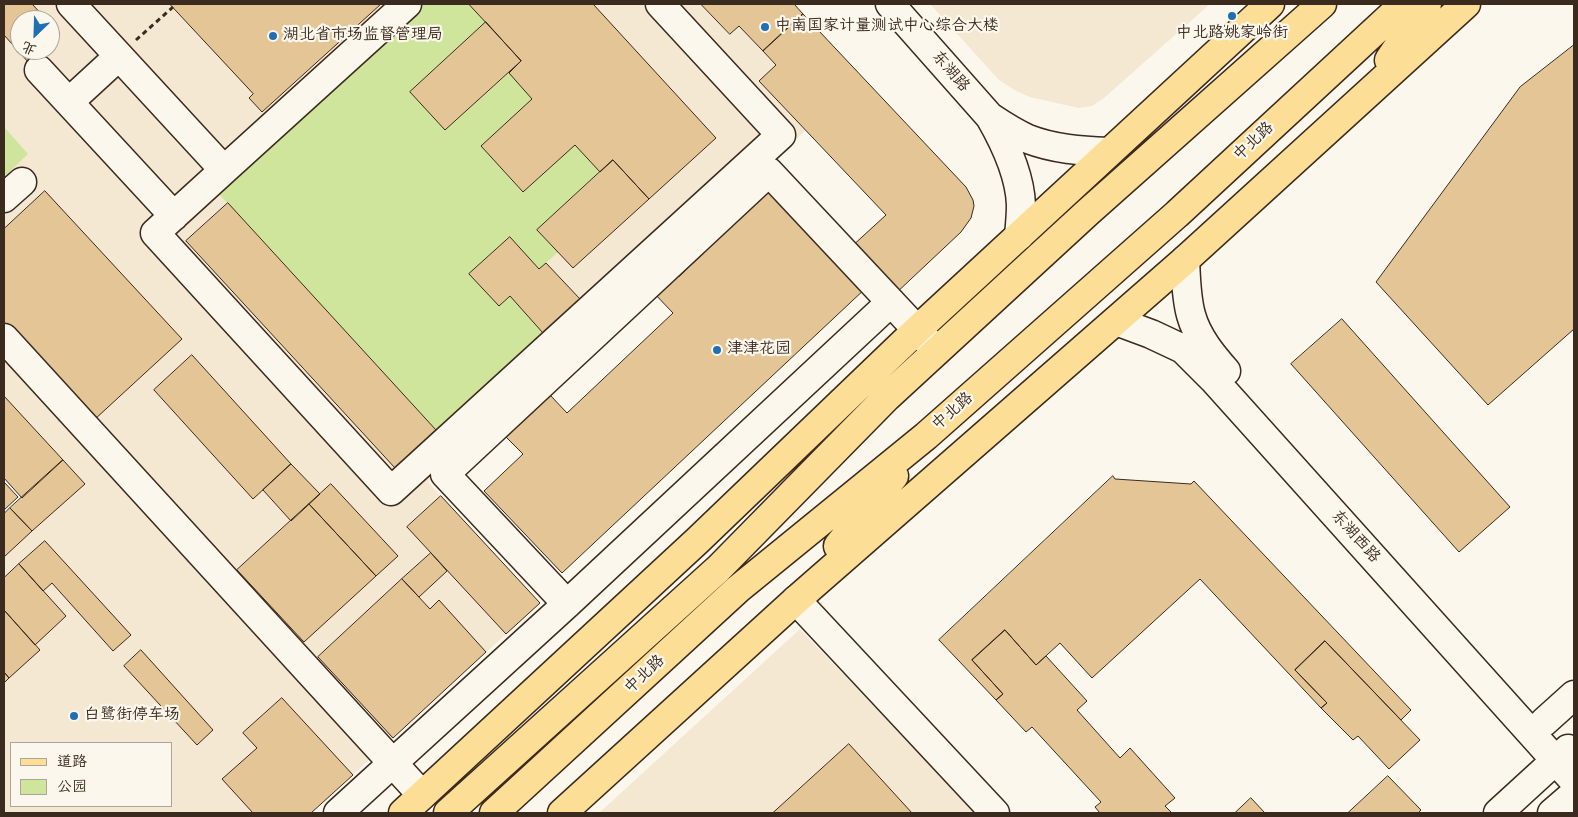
<!DOCTYPE html>
<html>
<head>
<meta charset="utf-8">
<style>
  body { margin:0 }
  #map { position:relative; width:1578px; height:817px; overflow:hidden; background:#fbf7ec; font-family:Mynerve,"LXGW WenKai TC",sans-serif }
  canvas { display:block }
  .frame { position:absolute; inset:0; border:5px solid #3b2a1e; pointer-events:none }
  .legend { position:absolute; left:10px; top:742px; width:162px; height:65px; box-sizing:border-box; background:#fbf7ec; border:1px solid #aea59a; margin:0; padding:6px 9px; list-style:none; font-size:15px; color:#3b2a1e }
  .legend li { display:flex; align-items:center; gap:10px; height:25px }
  .legend b { width:25px; border:1px solid #aea59a }
  .north { position:absolute; left:10px; top:10px; width:50px; height:50px; box-sizing:border-box; background:#fbf7ec; border:1px solid #aea59a; border-radius:50%; rotate:204deg; font-size:14px; font-weight:700; line-height:20px; text-align:center; color:#3b2a1e }
  .north::after { content:''; display:block; margin:auto; width:18px; height:22px; background:#1f6fb2; clip-path:polygon(50% 0,100% 100%,50% 72%,0 100%) }
</style>
</head>
<body>
<div id="map">
<canvas width="1578" height="817"></canvas>
<div class="frame"></div>
<ul class="legend">
<li><b style="height:6px;background:#fdde96"></b>道路</li>
<li><b style="height:14px;background:#cee59b"></b>公园</li>
</ul>
<div class="north">北</div>
</div>
<script>
const g = document.querySelector('canvas').getContext('2d');
g.lineJoin = 'round';
function paint(path, color) {
  g.fillStyle = color;
  g.fill(path, 'evenodd');
}
function strokePath(path, color, width, dash) {
  g.strokeStyle = color;
  g.lineWidth = width;
  g.lineCap = dash ? 'butt' : 'round';
  g.setLineDash(dash || []);
  g.stroke(path);
}
function write(font, color, halo, rows, align = 'center') {
  g.font = font + ' Mynerve,"LXGW WenKai TC",sans-serif';
  g.lineWidth = 4.5;
  g.setLineDash([]);
  g.textBaseline = 'middle';
  g.strokeStyle = halo;
  g.fillStyle = color;
  for (const [text, x, y, turn = 0] of rows) {
    g.save();
    g.translate(x, y);
    g.rotate((+turn || 0) * Math.PI / 180);
    g.textAlign = isNaN(turn) ? turn : align;
    if (halo) g.strokeText(text, 0, 0);
    g.fillText(text, 0, 0);
    g.restore();
  }
}
paint(new Path2D(`
  M4,4H701L730,34L739,26L776,65L759,81L806,130L428,482L540,603L311,813H4V514L22,498L4,478ZM20,20H50V50H20ZM11,743H171V806H11Z
  M930,4H1210L1104,98L1092,106L1079,108L1030,97L1016,91L999,80Z
  M800,629L976,813H599Z`), '#f4e8d2');
paint(new Path2D(`
  M423,4H469L486,22L410,92L445,130L509,73L532,99L481,146L522,192L575,145L600,172L537,230L558,252L539,269L510,237L469,274L499,306L510,296L543,333L436,430L217,192Z
  M4,127L28,154L4,177Z`), '#cee59b');
const building = new Path2D(`
  M4,4H32L47,20H20V50H43L29,63L4,35Z
  M170,4H381L262,112L249,98L253,94Z
  M469,4H593L716,138L649,199L613,160L600,172L575,145L523,192L481,146L532,99L509,73L521,61Z
  M701,4H794L803,14L763,51L739,26L730,34Z
  M803,14L966,187L973,200L974,206L971,218L961,232L894,295L850,248L886,215L759,81L776,65L763,51Z
  M486,22L521,61L445,130L410,92Z
  M50,23L60,34L50,44Z
  M1574,45V329L1488,405L1376,282L1520,87Z
  M613,160L649,199L573,268L537,230Z
  M773,187L867,287L562,573L484,491L523,454L506,437L550,395L567,413L673,313L652,291L674,270L679,276Z
  M45,191L182,339L94,420L4,322V229Z
  M228,203L436,430L395,468L186,241Z
  M510,237L539,269L546,263L580,299L543,333L510,296L499,306L469,274Z
  M1342,319L1510,507L1459,552L1291,364Z
  M192,355L291,464L253,499L154,390Z
  M4,396L63,460L22,498L4,478Z
  M63,460L85,484L32,531L10,508Z
  M291,464L320,494L291,521L263,490Z
  M1113,476L1115,479L1191,484L1194,481L1411,710L1401,720L1325,641L1295,670L1327,703L1321,708L1200,579L1092,678L1060,643L1036,665L1005,630L972,660L1003,694L996,700L939,640Z
  M4,482L18,497L4,510Z
  M331,484L398,556L376,576L309,504Z
  M441,496L540,603L506,634L407,527Z
  M309,504L376,576L304,642L237,570Z
  M10,508L32,531L4,557V514Z
  M45,541L131,635L113,651L52,583L43,591L19,564Z
  M431,553L447,571L419,597L402,579Z
  M19,564L66,616L35,645L4,610V578Z
  M402,579L430,609L439,600L486,652L393,738L318,657Z
  M4,610L40,650L9,678L4,672Z
  M1005,630L1036,665L1046,656L1087,701L1077,710L1120,758L1130,748L1175,798L1165,806L1172,813H1100L1095,807L1101,802L1032,727L1026,732L996,700L1003,694L972,660Z
  M1325,641L1420,740L1389,769L1358,736L1353,740L1321,708L1327,703L1295,670Z
  M141,650L213,730L197,745L124,666Z
  M4,672L9,678L4,683Z
  M282,698L353,775L311,813H253L222,779L257,748L243,733Z
  M849,744L912,813H773Z
  M1388,776L1421,810L1418,813H1348Z
  M1251,798L1265,813H1235Z`);
paint(building, '#e3c596');
strokePath(building, '#3b2a1e', 1);
const minor = new Path2D(`
  M71,4L224,170L407,4
  M890,4L990,117C1005,143 1020,174 1021,205C1021,215 1020,226 1019,236
  M39,70L174,216
  M69,102L119,56
  M990,117C1002,125 1014,133 1028,139C1054,149 1081,151 1109,152
  M224,170L155,233L391,491L781,135L660,4
  M4,198L22,182
  M1185,260C1186,278 1186,297 1191,315C1197,337 1212,355 1226,371
  M1116,321L1151,334L1183,349L1213,379L1574,781
  M4,338L422,795
  M796,600L995,813
  M567,604L445,474L769,172L934,348
  M1544,722L1574,695
  M338,813L567,604L891,302
  M1498,813L1568,749
  M1552,813L1574,794`);
const major = new Path2D(`
  M1389,60L1427,4
  M838,546L894,476
  M403,813L697,541L917,330L1270,4
  M448,813L718,569L887,397L1088,212L1322,4
  M494,813L738,589L926,436L1177,214L1404,4
  M562,813L796,600L1185,260L1466,4`);
strokePath(minor, '#3b2a1e', 31);
strokePath(major, '#3b2a1e', 31);
strokePath(new Path2D(`
  M136,40L173,7`), '#3b2a1e', 3, [5, 4]);
strokePath(minor, '#fbf7ec', 28);
strokePath(major, '#fdde96', 28);
for (const [x, y, r, color] of [
  [1232,16,5,"#1f6fb2"],
  [765,27,5,"#1f6fb2"],
  [273,36,5,"#1f6fb2"],
  [717,350,5,"#1f6fb2"],
  [74,716,5,"#1f6fb2"]
]) {
  const dot = new Path2D();
  dot.arc(x, y, r, 0, 2 * Math.PI);
  g.fillStyle = color;
  g.fill(dot);
  strokePath(dot, '#fbf7ec', 2);
}
write('16px', '#3b2a1e', '#fbf7ec', [
  ["中南国家计量测试中心综合大楼",775,27],
  ["中北路姚家岭街",1232,34,"center"],
  ["湖北省市场监督管理局",283,36],
  ["津津花园",727,350],
  ["白鹭街停车场",84,716]
], 'left');
write('16px', '#3b2a1e', '#fbf7ec', [
  ["东湖路",950,72,49],
  ["中北路",1254,142,-43],
  ["中北路",953,412,-41],
  ["东湖西路",1355,537,48],
  ["中北路",645,675,-43]
]);
</script>
</body>
</html>
